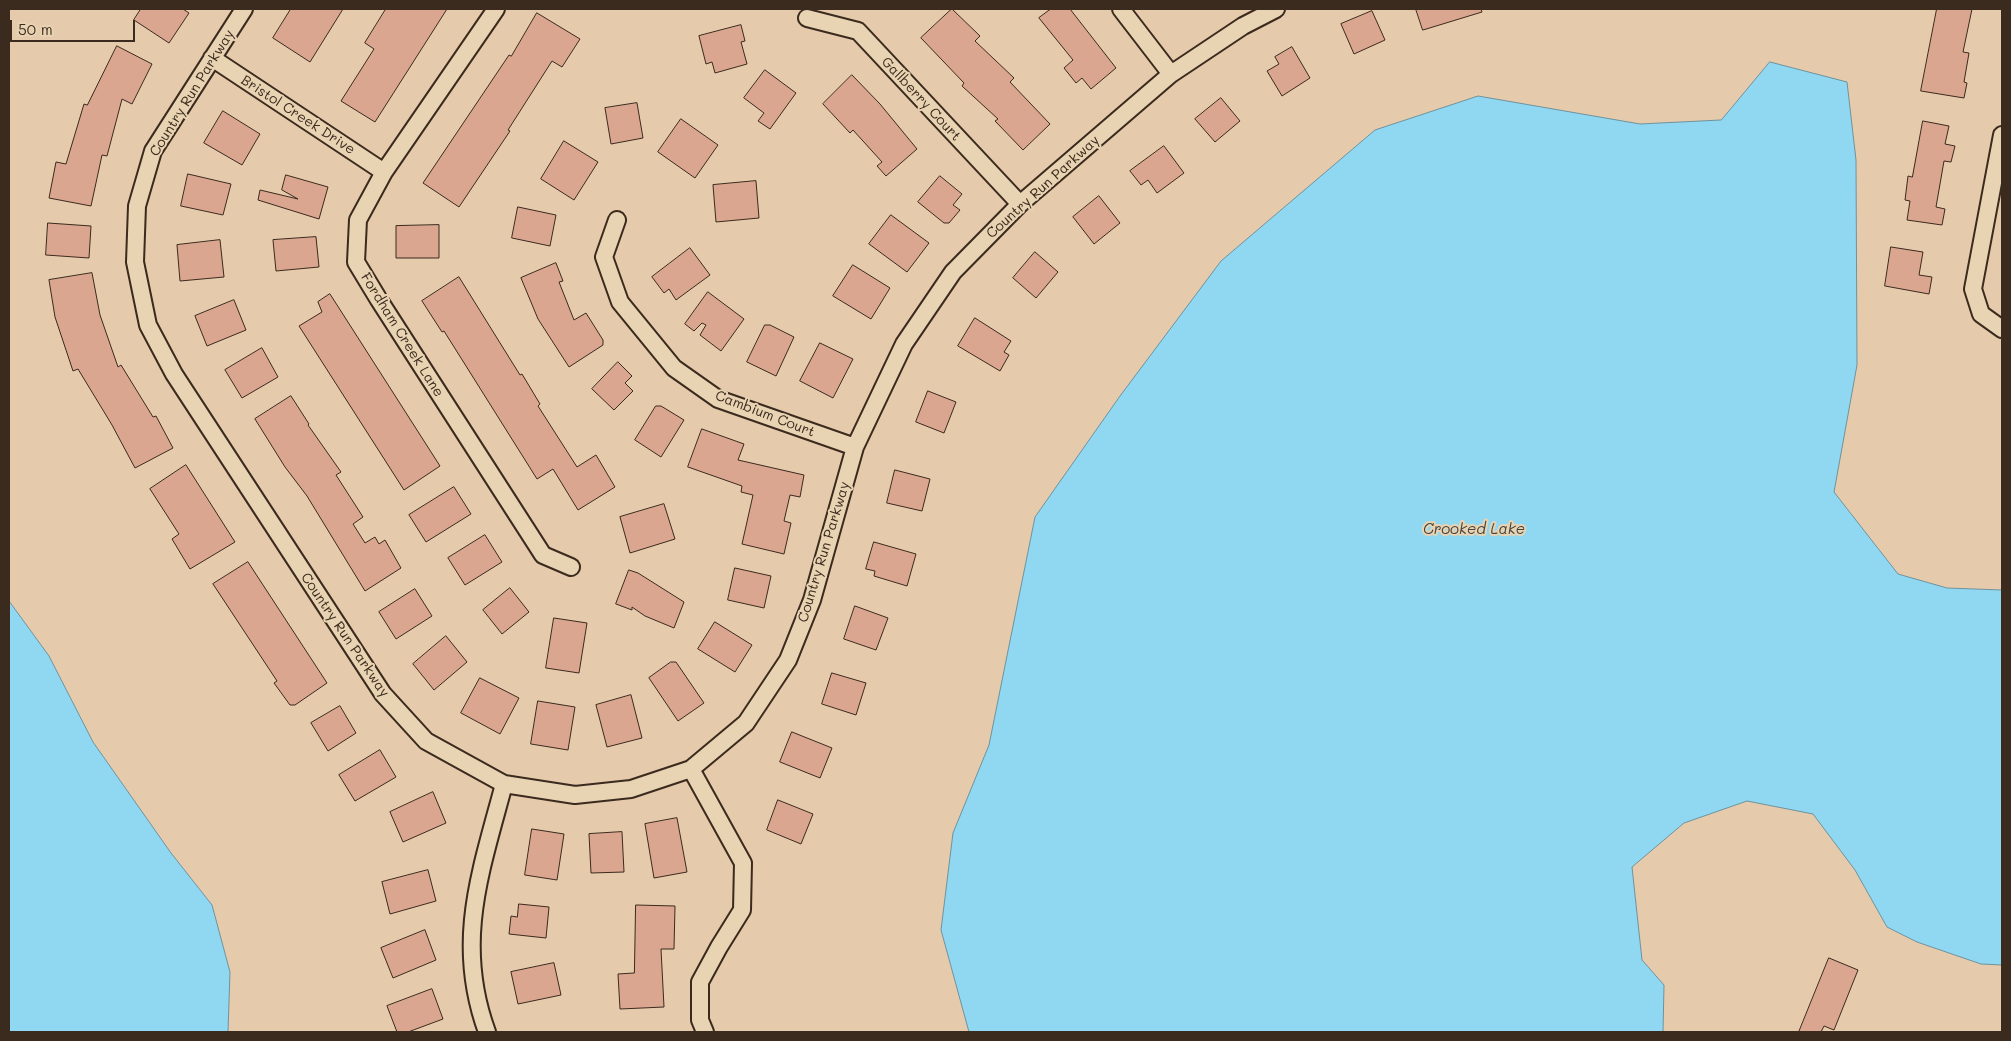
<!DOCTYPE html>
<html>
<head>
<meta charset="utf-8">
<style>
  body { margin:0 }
  #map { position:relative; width:2011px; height:1041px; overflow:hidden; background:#e5caab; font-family:Mali,sans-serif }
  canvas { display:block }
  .frame { position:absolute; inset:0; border:10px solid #3b2a1e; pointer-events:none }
  .scale { position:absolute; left:10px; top:20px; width:125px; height:22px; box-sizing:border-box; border:2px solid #3b2a1e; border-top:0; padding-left:6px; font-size:15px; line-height:18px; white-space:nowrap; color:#3b2a1e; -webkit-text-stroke:4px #e8d3b2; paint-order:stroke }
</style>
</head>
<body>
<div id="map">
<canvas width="2011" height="1041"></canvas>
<div class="frame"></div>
<div class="scale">50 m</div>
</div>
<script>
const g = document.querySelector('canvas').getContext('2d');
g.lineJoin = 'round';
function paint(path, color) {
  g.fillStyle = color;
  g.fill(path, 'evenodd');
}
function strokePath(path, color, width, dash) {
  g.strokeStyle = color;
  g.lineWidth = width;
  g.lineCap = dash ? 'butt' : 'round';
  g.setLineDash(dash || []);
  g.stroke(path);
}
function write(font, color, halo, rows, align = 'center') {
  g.font = font + ' Mali,sans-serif';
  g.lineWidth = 4;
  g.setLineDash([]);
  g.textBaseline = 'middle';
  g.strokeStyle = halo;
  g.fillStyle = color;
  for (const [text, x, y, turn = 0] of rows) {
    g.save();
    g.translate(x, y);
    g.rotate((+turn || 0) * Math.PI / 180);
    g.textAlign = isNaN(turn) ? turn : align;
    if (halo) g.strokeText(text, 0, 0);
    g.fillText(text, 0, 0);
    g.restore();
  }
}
const water = new Path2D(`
  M1770,62L1847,82L1856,160L1857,365L1834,492L1898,574L1947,588L2002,590V965L1981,964L1917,942L1887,927L1855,870L1813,814L1747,801L1684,823L1632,867L1642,960L1664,985L1663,1032H969L941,930L953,833L989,745L1035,517L1120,396L1221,261L1375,130L1478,96L1640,124L1721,120Z
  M9,601L49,656L93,742L171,853L212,905L230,972L228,1032H9Z`);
paint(water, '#90d8f1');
strokePath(water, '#6e929d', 1);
const building = new Path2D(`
  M141,9H183L189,13L169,43L134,20Z
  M291,9H343L310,62L273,38Z
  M386,9H447L375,122L341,101L374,49L365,43Z
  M952,9L980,36L975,41L1014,78L1010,82L1050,124L1023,150L995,121L998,119L962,86L964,83L921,38Z
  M1051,9H1070L1116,68L1091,89L1082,78L1076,83L1064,68L1073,60L1039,18Z
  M1416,9H1481L1482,12L1423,30Z
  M1937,9H1972L1963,52L1969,53L1964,82L1967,83L1964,98L1921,91Z
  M1372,11L1385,40L1354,54L1341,24Z
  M537,13L580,39L562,67L552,61L508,130L510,131L459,207L423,183L509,55L511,56Z
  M741,25L745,41L741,42L747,64L715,73L712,62L706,64L699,36Z
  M117,46L152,64L132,104L122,99L107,156L102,155L91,206L49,198L56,162L66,164L84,104L87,105Z
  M1292,47L1310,78L1282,96L1267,71L1279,64L1275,57Z
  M765,70L796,93L770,129L758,121L764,113L744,98Z
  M852,75L880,104L917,149L886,176L877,166L882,162L853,130L850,133L823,104Z
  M1221,98L1240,121L1215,142L1195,119Z
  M637,103L643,138L611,144L605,108Z
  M223,111L260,134L242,165L204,143Z
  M681,119L718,145L695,178L658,152Z
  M1923,121L1949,126L1945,144L1955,146L1951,162L1944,161L1936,207L1945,209L1942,225L1907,220L1910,201L1905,200L1908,176L1912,177Z
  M564,141L598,162L574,200L541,179Z
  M1164,146L1184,173L1157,193L1148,180L1141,185L1130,171Z
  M188,174L231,184L223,215L181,206Z
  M286,175L328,187L319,219L258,200L260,190L298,199L282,190Z
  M940,176L962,194L953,205L960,210L949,223H944L918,202Z
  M756,181L759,218L716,222L713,185Z
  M1099,196L1120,223L1094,244L1073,217Z
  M518,207L556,215L550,246L512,238Z
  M891,215L929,243L907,272L869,244Z
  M48,223L91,226L89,258L46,255Z
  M439,225V258H396V226Z
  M316,237L319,267L276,271L273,240Z
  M220,240L224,277L180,281L177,245Z
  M1891,247L1923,252L1919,275L1932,277L1929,294L1885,286Z
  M690,248L710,275L676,300L669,289L664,293L652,277Z
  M1035,252L1058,272L1036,298L1013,278Z
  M556,263L563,281L559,282L574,320L586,313L603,340V345L569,367L538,319L521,278Z
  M853,265L890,288L871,319L833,296Z
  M92,273L100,315L118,367L121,365L153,417L156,416L173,448L135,468L112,425L78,369L73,371L55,317L49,280Z
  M459,277L520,375L522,374L540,404L538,406L577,467L596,455L615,487L578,510L553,469L537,479L444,331L442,332L422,301Z
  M708,292L744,319L721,351L700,335L706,325L702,323L694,331L685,324Z
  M330,294L440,466L404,490L299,326L322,312L318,302Z
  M234,300L246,330L207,346L195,316Z
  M975,318L1011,341L1004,352L1009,355L1000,371L958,346Z
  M765,325H770L794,337L776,376L747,362Z
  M820,343L853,359L833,398L800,381Z
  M262,348L278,377L242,398L225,370Z
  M618,362L632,376L625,383L633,391L614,410L592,389Z
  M928,391L956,402L944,433L916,422Z
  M291,396L309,424L308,425L341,472L336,475L363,517L353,524L365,543L375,537L379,544L385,540L401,568L365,591L307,496L285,467L255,419Z
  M656,406H661L684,420L661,457L635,440Z
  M702,429L744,444L738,460L804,475L800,497L790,495L784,521L791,523L784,554L742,544L753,495L741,492L742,486L688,467Z
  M186,465L235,542L190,569L172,539L179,534L150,489Z
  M895,470L930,479L922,511L887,503Z
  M454,487L471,514L426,542L409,515Z
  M664,504L675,539L630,553L620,517Z
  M485,535L502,562L465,585L448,558Z
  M874,542L916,554L907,586L874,576L875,571L866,569Z
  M248,562L327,683L295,705H290L274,683L277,681L213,584Z
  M735,568L771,576L764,608L728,600Z
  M629,570L638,573L684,602L674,628L645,616L632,607V610L616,604Z
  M510,588L529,612L502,634L483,610Z
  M415,589L432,616L396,639L379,612Z
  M855,606L888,618L876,650L844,639Z
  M554,618L587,623L579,673L546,668Z
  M715,622L752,645L735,672L698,649Z
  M446,636L467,662L434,690L413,664Z
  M671,662H676L704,703L678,721L649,678Z
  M832,673L866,683L856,715L822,704Z
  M480,678L519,698L500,734L461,713Z
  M631,695L642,738L607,747L596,705Z
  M538,701L575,707L568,750L531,744Z
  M340,706L356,733L328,751L311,723Z
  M792,732L832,748L820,778L780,762Z
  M380,750L396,777L355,801L339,775Z
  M433,792L446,823L403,842L390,812Z
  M778,800L813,814L801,844L767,830Z
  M677,818L687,872L654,878L645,824Z
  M532,829L564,834L557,880L525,875Z
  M622,832L624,872L591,873L589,834Z
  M428,870L436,901L390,914L382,882Z
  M519,904L549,907L546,938L509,934L511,916L517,917Z
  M636,905L675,906L674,949H661L664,1007L620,1009L618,974L634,973Z
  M425,930L436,960L393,978L381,948Z
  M1829,958L1858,970L1834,1030L1824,1026L1821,1032H1799Z
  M554,963L561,995L518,1004L511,972Z
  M432,989L443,1019L408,1032H397L387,1006Z`);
paint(building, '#daa68f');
strokePath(building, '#3b2a1e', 1);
const minor = new Path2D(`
  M244,9L153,151L137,206L135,262L148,325L174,374L383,694L426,741L504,784L575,795L631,789L691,769L746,723L788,660L812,600L855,447L904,344L953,272L1020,204L1171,74L1243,26L1276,9
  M496,9L384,172L358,220L356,262L379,300L543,555L571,567
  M1121,9L1171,74
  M807,18L858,31L1020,204
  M212,58L384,172
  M2002,135L1973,289L1981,314L2002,329
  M617,220L604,257L620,302L674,368L718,399L855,447
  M691,769L743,863L742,910L719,947L700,982V1020L705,1032
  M487,1032C454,942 481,871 504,784`);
strokePath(minor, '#3b2a1e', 20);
strokePath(minor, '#e8d3b2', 16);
write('14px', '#3b2a1e', '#e8d3b2', [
  ["Country Run Parkway",192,93,-58],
  ["Gallberry Court",921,99,47],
  ["Bristol Creek Drive",298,115,33],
  ["Country Run Parkway",1043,187,-42],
  ["Fordham Creek Lane",402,335,58],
  ["Cambium Court",765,414,21],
  ["Country Run Parkway",824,552,-73],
  ["Country Run Parkway",345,635,56]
]);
write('italic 15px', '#48443e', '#e8d3b2', [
  ["Crooked Lake",1474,529]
]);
</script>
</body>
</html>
